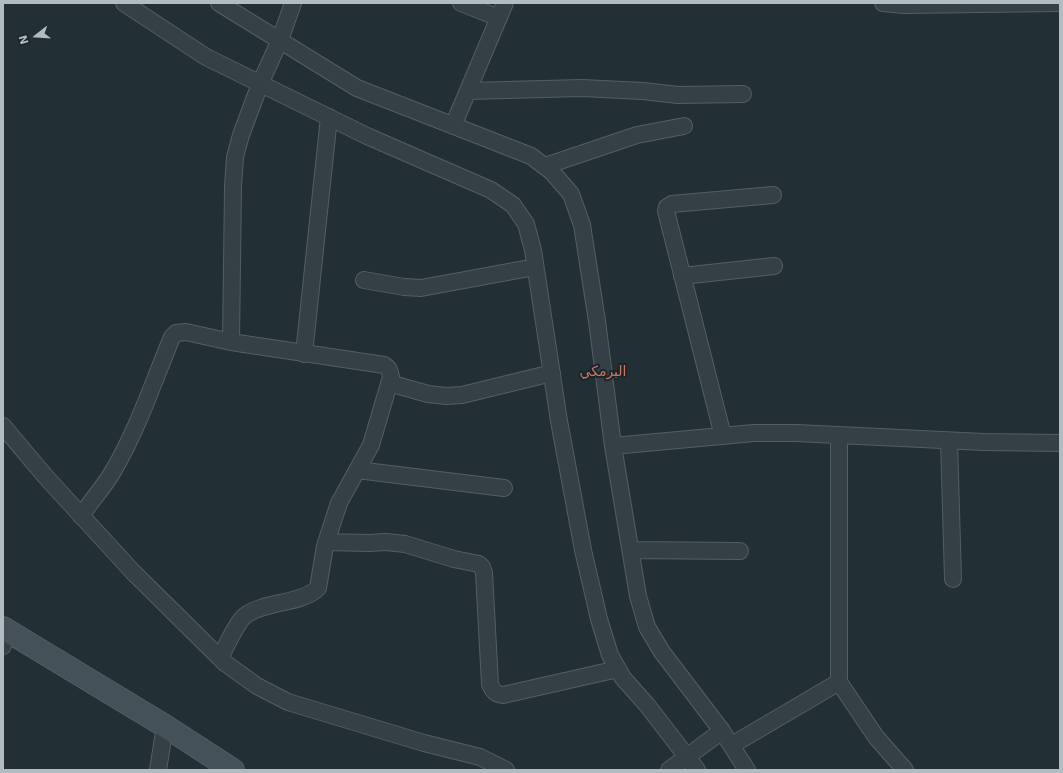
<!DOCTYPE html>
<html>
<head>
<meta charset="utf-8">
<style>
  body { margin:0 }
  #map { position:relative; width:1063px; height:773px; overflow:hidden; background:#222f35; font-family:"DejaVu Sans",sans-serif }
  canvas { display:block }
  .frame { position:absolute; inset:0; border:4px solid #b0bcc2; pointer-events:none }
  .north { position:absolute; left:16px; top:16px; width:40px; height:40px; -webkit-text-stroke:3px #1b252a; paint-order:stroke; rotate:253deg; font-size:11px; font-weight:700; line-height:16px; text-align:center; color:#b0bcc2 }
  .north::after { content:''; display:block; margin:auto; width:14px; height:18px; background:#b0bcc2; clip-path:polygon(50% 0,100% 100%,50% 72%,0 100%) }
</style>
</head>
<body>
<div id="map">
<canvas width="1063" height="773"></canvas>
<div class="frame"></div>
<div class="north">N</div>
</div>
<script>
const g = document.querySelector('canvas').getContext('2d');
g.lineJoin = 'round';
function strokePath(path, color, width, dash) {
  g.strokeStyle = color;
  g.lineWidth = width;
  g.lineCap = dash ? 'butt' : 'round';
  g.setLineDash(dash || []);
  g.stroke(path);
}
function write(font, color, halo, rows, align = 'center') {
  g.font = font + ' "DejaVu Sans",Vazirmatn,sans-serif';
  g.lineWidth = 4;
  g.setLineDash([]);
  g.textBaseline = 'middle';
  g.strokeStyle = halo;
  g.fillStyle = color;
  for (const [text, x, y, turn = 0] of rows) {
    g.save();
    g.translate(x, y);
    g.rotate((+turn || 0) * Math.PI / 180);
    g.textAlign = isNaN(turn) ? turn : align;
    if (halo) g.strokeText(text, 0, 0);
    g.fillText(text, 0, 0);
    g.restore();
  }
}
const street = new Path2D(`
  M124,3L206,57L367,136L491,190L513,205L526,224L533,250L559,421L583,550L599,619L610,655L623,678L647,705L697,770
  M219,3L357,88L531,156L552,172L571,194L582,225L597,321L613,446L638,596L647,627L662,652L722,731L747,770
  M461,3L499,18
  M883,3L904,5L1060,3
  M468,91L582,88L643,91L678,95L743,94
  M453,126L505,3
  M545,166L637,135L684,126
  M682,276L774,266
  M364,280L404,287L421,288L535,267
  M231,342L233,187L235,157L241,135L260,84L280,40L293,3
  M304,354L329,117
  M389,383L428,394L446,396L462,395L552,373
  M3,426L45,476L133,572L225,663L257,686L288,702L424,743L480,757L506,770
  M839,435V682L876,737L905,770
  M723,436L666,211L667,207L672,204L773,195
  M949,441L953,579
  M613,446L754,433H796L984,442L1060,443
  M357,470L504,488
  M81,516C91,501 103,488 112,473C137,431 153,383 172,337L176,333L186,332L231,342L384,365C389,368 390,371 391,377L371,445L339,503L325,546L318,588C302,604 265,601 246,615C237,621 226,647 220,658
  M326,542L369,543L386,542L405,544L454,559L479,564L482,567L484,573L490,684C493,691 495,694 503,695L618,669
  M631,550L740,551
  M3,646L8,631
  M732,745L839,682
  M158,770L165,726
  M669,770L722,731`);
const secondary = new Path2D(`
  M3,628L165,726L233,770`);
strokePath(street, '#535e64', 18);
strokePath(secondary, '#535e64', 24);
strokePath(street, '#354046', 16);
strokePath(secondary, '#445159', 22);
write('14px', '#c97765', '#1b252a', [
  ["البرمكي",603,372]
]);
</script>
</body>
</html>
